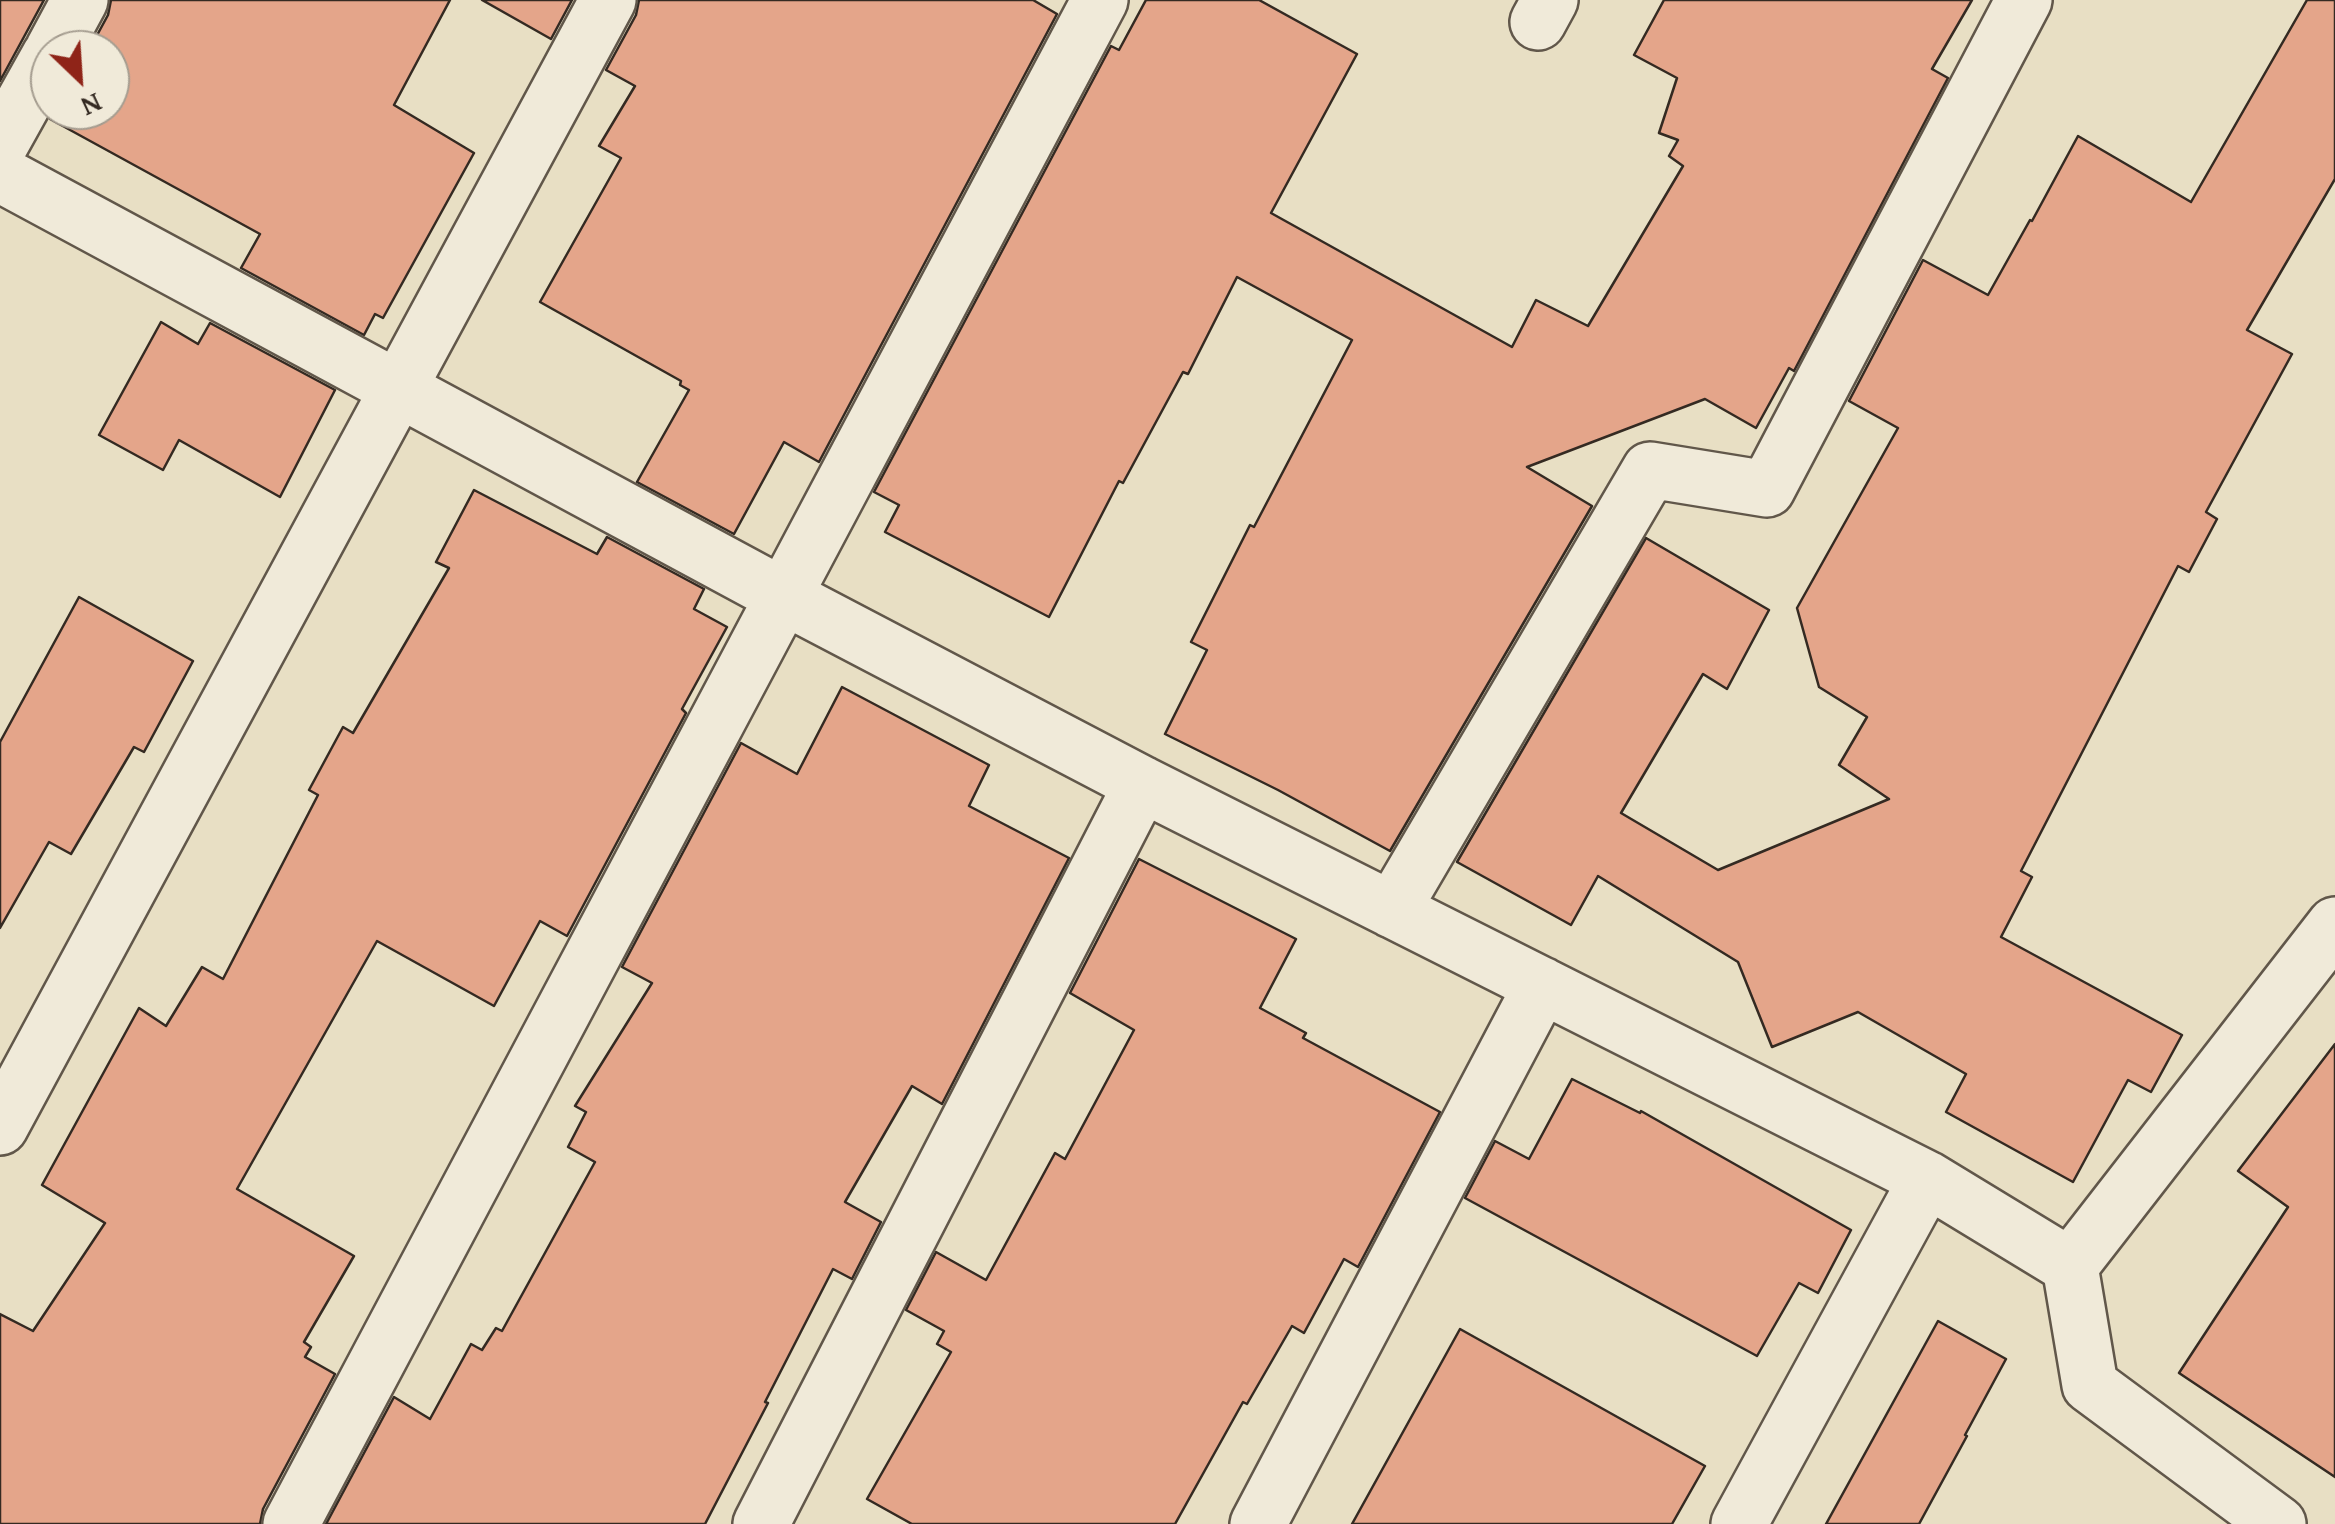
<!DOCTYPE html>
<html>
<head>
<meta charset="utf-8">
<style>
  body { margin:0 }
  #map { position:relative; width:2335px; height:1524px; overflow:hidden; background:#e8dfc4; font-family:"Gentium Book Plus",serif }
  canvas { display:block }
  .north { position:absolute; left:30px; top:30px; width:100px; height:100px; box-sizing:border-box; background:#f0ead9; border:2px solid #a59d90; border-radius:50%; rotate:155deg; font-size:28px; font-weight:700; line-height:40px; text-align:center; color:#342a22 }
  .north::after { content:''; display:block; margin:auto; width:35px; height:45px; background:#8f2418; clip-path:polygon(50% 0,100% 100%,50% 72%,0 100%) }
</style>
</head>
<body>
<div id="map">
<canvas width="2335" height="1524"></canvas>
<div class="north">N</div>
</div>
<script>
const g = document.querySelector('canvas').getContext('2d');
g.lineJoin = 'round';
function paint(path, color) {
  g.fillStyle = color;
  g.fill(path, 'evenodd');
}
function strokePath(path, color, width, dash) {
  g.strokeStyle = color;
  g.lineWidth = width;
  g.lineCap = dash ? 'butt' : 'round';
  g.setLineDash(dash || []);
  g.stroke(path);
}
const building = new Path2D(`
  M0,0H44L0,81Z
  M111,0H450L394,105L474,153L383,318L375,314L364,335L241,268L260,234L50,119L55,110H110V50H89L108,15Z
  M482,0H572L551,39Z
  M639,0H1033L1057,14L819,462L784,442L734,534L637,482L689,390L680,385L681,381L540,302L621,158L599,146L635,86L606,70L636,15Z
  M1146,0H1259L1357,54L1271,213L1512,347L1536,300L1588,326L1683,166L1669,156L1678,140L1659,133L1677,78L1634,55L1664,0H1972L1932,69L1948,78L1794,371L1789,368L1756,428L1705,399L1527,467L1592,506L1390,851L1278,790L1165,734L1207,650L1191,642L1250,525L1254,527L1352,340L1237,277L1188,374L1183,372L1123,483L1119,481L1049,617L885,532L899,505L874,492L1111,46L1119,50Z
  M2307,0H2335V179L2247,330L2292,354L2206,512L2217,519L2189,572L2178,566L2021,871L2032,877L2001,937L2182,1035L2151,1092L2128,1080L2073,1182L1946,1112L1966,1074L1858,1012L1772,1047L1738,962L1598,876L1571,925L1457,862L1646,538L1769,610L1727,689L1703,674L1621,813L1718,870L1889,799L1839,765L1867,717L1819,687L1797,608L1898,428L1849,401L1923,260L1988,295L2030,220L2032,221L2078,136L2191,202Z
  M161,322L198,344L210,323L335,390L280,497L179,440L163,470L99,435Z
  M474,490L597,554L607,537L704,589L694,609L727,627L682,709L686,713L567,936L540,921L494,1006L377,941L237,1189L354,1256L304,1342L311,1347L305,1357L335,1374L263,1509L260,1524H0V1314L33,1331L105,1223L42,1185L139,1008L166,1026L202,967L223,979L318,795L309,790L343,727L353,733L449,568L436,562Z
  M79,597L193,661L144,752L134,747L71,854L49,842L0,928V742Z
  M842,687L989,765L969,806L1069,858L942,1104L912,1086L845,1202L881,1222L852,1279L833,1269L765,1402L768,1403L705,1524H326L394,1397L430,1419L471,1344L482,1350L496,1328L502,1331L595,1162L568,1147L586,1112L575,1106L652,983L622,967L741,743L797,774Z
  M1139,859L1296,939L1260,1008L1306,1033L1303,1038L1440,1112L1358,1267L1344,1259L1304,1333L1292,1326L1247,1404L1243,1402L1175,1524H912L867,1499L951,1352L937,1344L944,1331L906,1310L936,1252L986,1280L1055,1153L1065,1159L1134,1030L1070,993Z
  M2335,1044V1477L2179,1373L2288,1207L2238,1171Z
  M1572,1079L1640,1113L1641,1111L1851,1230L1818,1293L1799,1283L1757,1356L1465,1198L1495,1141L1529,1159Z
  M1938,1321L2006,1359L1965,1435L1967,1436L1919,1524H1826Z
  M1460,1329L1705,1466L1672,1524H1352Z`);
paint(building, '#e4a58a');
strokePath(building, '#342a22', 2.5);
const street = new Path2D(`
  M1538,22L1550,0
  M53,50L80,0
  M0,145L50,55
  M0,174L783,596L1142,784L1927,1179L2070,1266L2335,925
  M1392,910L1650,470L1767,489L2024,0
  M0,1127L608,0
  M2070,1266L2090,1385L2278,1524
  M291,1524L1100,0
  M761,1524L1142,784
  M1258,1524L1542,985
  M1739,1524L1927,1179`);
strokePath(street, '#61574a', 60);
strokePath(street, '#f0ead9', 55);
</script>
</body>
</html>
